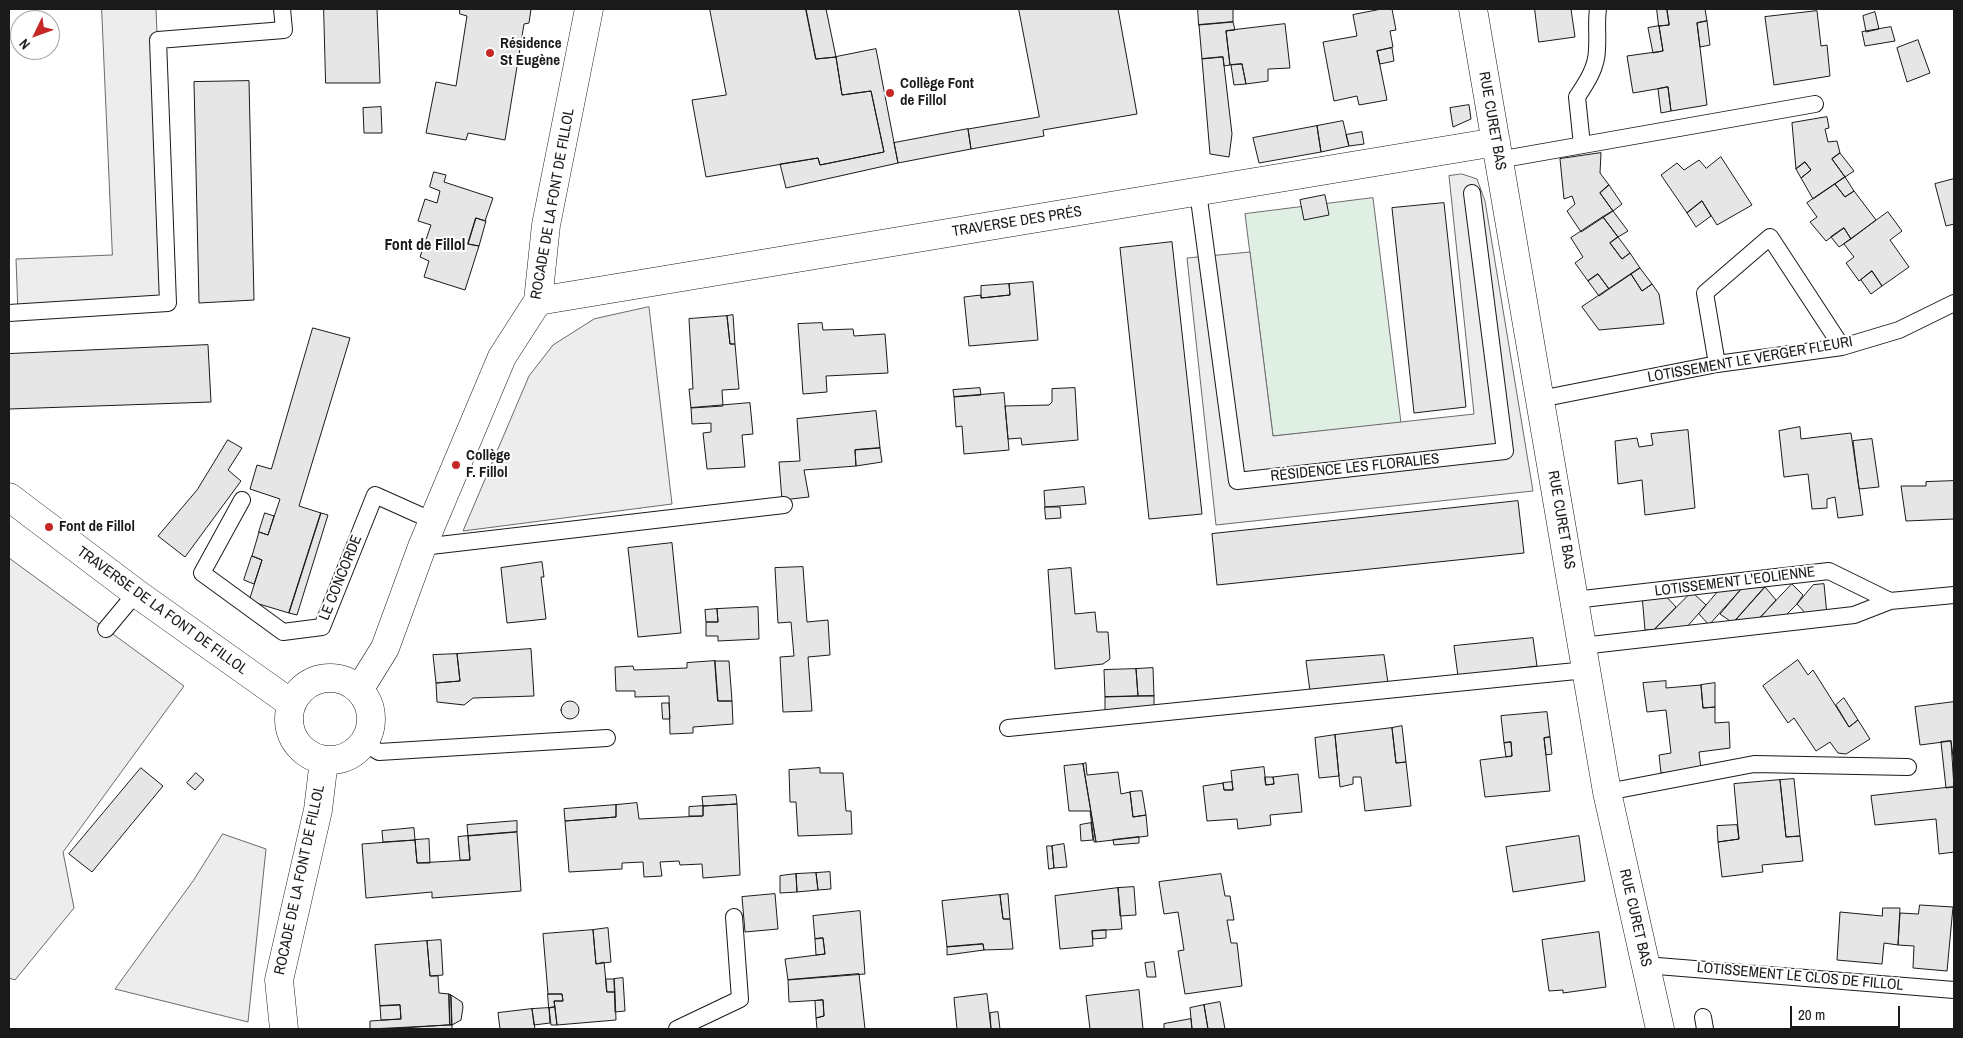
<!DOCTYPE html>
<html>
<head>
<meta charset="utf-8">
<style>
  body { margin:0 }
  #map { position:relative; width:1963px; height:1038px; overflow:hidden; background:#fff; font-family:"Archivo Narrow",sans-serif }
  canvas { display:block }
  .frame { position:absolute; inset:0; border:10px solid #1a1a1a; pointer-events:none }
  .north { position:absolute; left:10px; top:10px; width:50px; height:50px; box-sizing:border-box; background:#fff; border:1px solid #a3a3a3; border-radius:50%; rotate:228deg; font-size:14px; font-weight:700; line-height:20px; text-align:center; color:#1a1a1a }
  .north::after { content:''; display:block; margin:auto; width:18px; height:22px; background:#c62828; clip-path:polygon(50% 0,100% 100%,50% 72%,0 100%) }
  .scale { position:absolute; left:1790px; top:1006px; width:110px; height:22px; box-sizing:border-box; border:2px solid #1a1a1a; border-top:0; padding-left:6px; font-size:15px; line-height:18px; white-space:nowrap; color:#1a1a1a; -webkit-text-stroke:4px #fff; paint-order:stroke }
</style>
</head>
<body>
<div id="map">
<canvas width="1963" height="1038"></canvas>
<div class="frame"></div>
<div class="north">N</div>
<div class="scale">20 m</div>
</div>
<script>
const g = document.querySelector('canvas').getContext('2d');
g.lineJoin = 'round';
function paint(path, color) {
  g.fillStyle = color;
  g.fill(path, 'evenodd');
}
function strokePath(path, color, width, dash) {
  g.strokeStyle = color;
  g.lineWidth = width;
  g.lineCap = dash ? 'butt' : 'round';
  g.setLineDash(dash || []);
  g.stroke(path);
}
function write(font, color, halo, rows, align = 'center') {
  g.font = font + ' "Archivo Narrow",sans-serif';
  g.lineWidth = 4;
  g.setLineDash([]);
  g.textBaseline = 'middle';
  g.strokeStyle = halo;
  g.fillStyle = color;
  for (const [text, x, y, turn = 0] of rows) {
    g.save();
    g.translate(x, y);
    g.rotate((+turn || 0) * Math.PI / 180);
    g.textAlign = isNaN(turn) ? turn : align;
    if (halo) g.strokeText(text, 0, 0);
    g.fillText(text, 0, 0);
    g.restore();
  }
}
const green = new Path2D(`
  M1373,198L1401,423L1273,436L1245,214Z`);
paint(green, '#e0efe3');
strokePath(green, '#6a6a6a', 1);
const parking = new Path2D(`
  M102,9H156L168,303L18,313L16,259L112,255Z
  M1462,174L1477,179L1485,201L1533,491L1216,525L1187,258L1250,252L1273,436L1474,414L1449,176Z
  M649,307L672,504L463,531L529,376L553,345L594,319Z
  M9,558L184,686L63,852L74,908L15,980L9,978Z
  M223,834L266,849L248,1022L115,989L193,881Z`);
paint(parking, '#ededed');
strokePath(parking, '#6a6a6a', 1);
const building = new Path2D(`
  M324,9H377L380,83H326Z
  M460,9H531L529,23L524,24L505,140L468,133L466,140L426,133L436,82L456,86L467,16L460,14Z
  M710,9H806L816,59L836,57L842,95L871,91L884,152L820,165L818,158L706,177L692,100L726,95Z
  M806,9H826L836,57L816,59Z
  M1019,9H1118L1137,114L1043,130L1044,136L971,149L968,129L1039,117Z
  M1198,9H1233V22L1199,25Z
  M1382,9H1392L1396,30L1390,31L1393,47L1377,51L1387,100L1359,105L1357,96L1334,101L1323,42L1357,36L1353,15Z
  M1535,9H1571L1575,37L1539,42Z
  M1657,9H1667L1669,25L1659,26Z
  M1667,9H1705L1707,21L1697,23L1707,105L1671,111L1668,87L1633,93L1627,56L1663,51L1659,26L1669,25Z
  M1817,11L1821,46L1827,45L1830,76L1774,85L1765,17Z
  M1875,12L1879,29L1866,32L1863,16Z
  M1707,21L1710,45L1700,47L1697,23Z
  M1233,22L1235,30L1226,31L1230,65L1224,66L1223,57L1202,59L1199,25Z
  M1285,24L1290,68L1268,69V81L1246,84L1242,64L1230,65L1226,31Z
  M1659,26L1663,51L1653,53L1648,28Z
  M1891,27L1895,41L1865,46L1862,32Z
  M1918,40L1930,73L1907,82L1897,48Z
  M1392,48L1394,61L1380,64L1377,51Z
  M876,49L898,163L786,188L780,164L818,158L820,165L884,152L871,91L842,95L836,57Z
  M1223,57L1232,134L1229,157L1210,154L1202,59Z
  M1242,64L1246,84L1234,85L1231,65Z
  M249,81L254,300L199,303L194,82Z
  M1668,87L1671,111L1661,113L1658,89Z
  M1469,105L1471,119L1453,127L1450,108Z
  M381,107L382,133H364L363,108Z
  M1827,117L1829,128L1825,129L1828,142L1837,141L1840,153L1832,159L1845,177L1813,199L1801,178L1811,170L1805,162L1796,169L1792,123Z
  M1343,121L1349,146L1321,152L1317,126Z
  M1317,126L1321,152L1259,163L1253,138Z
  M968,129L971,149L898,163L894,143Z
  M1362,132L1364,144L1349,146L1346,135Z
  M1601,153L1600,173L1609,185L1600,193L1613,211L1581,232L1567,211L1575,204L1572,196L1564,199L1560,159Z
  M1840,153L1854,171L1845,177L1832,159Z
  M1721,157L1752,205L1717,225L1702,201L1687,213L1661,175L1677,163L1684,170L1699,160L1706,168Z
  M1805,162L1811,170L1801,178L1796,169Z
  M434,172L446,175L444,182L493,198L485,221L476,218L468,244L479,246L465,290L424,277L429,261L420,257L431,225L418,221L425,199L437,203L440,191L430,187Z
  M1845,177L1854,191L1845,197L1835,184Z
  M1954,179V224L1946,226L1935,184Z
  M1835,184L1845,197L1854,191L1876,220L1851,239L1844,228L1826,241L1810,222L1817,217L1807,203Z
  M1609,185L1622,204L1613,211L1600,193Z
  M1325,195L1329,215L1304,220L1300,200Z
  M1702,201L1711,216L1696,227L1687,213Z
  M1444,203L1466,407L1414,413L1392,208Z
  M1613,211L1628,231L1618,237L1603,217Z
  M1888,212L1902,231L1890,240L1909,267L1882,286L1872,271L1859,281L1846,263L1854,257L1844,244Z
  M1603,217L1618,237L1610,243L1622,259L1630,253L1640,268L1609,289L1598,274L1588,281L1575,263L1583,257L1571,238Z
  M476,218L486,221L479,246L468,244Z
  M1844,228L1851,239L1839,247L1831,237Z
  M1618,237L1630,253L1622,259L1610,243Z
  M1172,242L1202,514L1149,519L1120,248Z
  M1640,268L1652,284L1642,291L1631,274Z
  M1872,271L1882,286L1871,294L1861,280Z
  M1598,274L1609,289L1599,296L1588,281Z
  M1631,274L1642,291L1652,284L1659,294L1664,324L1599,330L1582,307Z
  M1033,282L1038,340L969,346L964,297L981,295V298L1010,295L1009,284Z
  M1009,284L1010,295L981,298V286Z
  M733,315L735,344H730L727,316Z
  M727,316L730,344H735L739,389L722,390L723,406L691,408L689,389H693L689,319Z
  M822,323L823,330L853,329L854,336L885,334L888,373L826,376L827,392L803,394L798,324Z
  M313,328L350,338L299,506L321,513L289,613L249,601L262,560L252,556L259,532L268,535L280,499L250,489L257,465L271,469Z
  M208,345L211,402L9,409V354Z
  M980,388L981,395L954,397L953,390Z
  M1075,388L1078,440L1022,445L1021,438L1008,439L1005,406L1049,405L1052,402V389Z
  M1004,393L1009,450L964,454L962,426L956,427L954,397Z
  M750,403L753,434L742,435L745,467L707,469L703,433L711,432V423L692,424L691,408Z
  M876,411L880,448L855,450L856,466L804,470L809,497L782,500L779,462L800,461L797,419Z
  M1800,427L1801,439L1851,433L1863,515L1838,518L1835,497L1827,499V508L1812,509L1808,474L1784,477L1779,431Z
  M1688,430L1695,508L1645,515L1642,480L1618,484L1615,441L1637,438L1639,447L1653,445L1651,434Z
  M1872,439L1879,487L1859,489L1853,441Z
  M228,440L242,448L228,470L241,481L185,557L158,536L197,490Z
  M880,448L882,462L856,466L855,450Z
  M1954,481V519L1906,521L1901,486H1926V482Z
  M1084,487L1086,504L1045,507L1044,491Z
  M1518,501L1524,553L1217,585L1212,534Z
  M1045,507H1060L1061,518L1046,519Z
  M265,513L274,516L268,535L259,532Z
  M321,513L328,515L297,615L289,613Z
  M672,543L681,633L638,637L628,548Z
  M252,556L262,560L254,584L244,580Z
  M542,562L544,577H541L546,619L507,623L501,568Z
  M803,567L807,622L828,620L830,655L808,657L812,711L783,712L780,657L794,656L791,622L778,623L775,568Z
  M1071,568L1075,614L1095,612L1097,632H1108L1110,659L1103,664L1055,669L1048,570Z
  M1792,584L1803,595L1797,604L1783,618L1758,620Z
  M1824,584L1827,615L1808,616L1797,604L1813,585Z
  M1765,587L1776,600L1758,620L1733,623Z
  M1765,587L1733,623L1720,614L1742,588Z
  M1721,588H1742L1709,625L1699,614Z
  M1662,592L1676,607L1654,630H1645L1642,595Z
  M1692,592L1706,605L1686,628L1654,630Z
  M758,607L759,639L718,641V636H706V622H718L717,609Z
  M717,609L718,622H706L705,610Z
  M1533,638L1537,666L1458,676L1454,646Z
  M531,649L534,696L473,698L464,705L437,702L436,683L460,681L457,654Z
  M457,654L460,681L436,683L433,655Z
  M1384,655L1388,683L1310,691L1306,661Z
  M1798,660L1808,675L1813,670L1849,727L1858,720L1870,739L1846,754L1838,753L1830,742L1816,751L1794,718L1788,723L1763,686Z
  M715,661L718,701H732L733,724L693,727V733L670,734L669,696L635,697V691H616L615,667L633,666L634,670L687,668V663Z
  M715,661H729L732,701H718Z
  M1153,668L1154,696H1138L1136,669Z
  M1136,669L1138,696L1105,697L1104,670Z
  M1666,681V688L1701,685L1703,708L1715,707V723L1729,722L1730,748L1699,752L1701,769L1661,773L1659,755L1671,753L1666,710L1647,712L1643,683Z
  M1715,683V707L1703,708L1701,685Z
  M1154,696V708L1105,713V697Z
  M1844,698L1858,720L1849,727L1836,705Z
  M561 710a9 9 0 1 1 18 0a9 9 0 1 1-18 0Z
  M1954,702V764L1951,741L1920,745L1915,707Z
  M662,703H669L670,719H663Z
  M1547,712L1550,737L1544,738L1550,791L1485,797L1480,760L1512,756L1511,742L1504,743L1501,716Z
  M1402,726L1406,762L1396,763L1392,728Z
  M1392,728L1396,763L1406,762L1411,806L1365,811L1361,777H1353V784L1340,787L1335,735Z
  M1335,735L1339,776L1319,778L1315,738Z
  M1550,737L1552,754L1546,755L1544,738Z
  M1951,741L1954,787L1946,788L1941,742Z
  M1511,742L1512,756L1506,757L1504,743Z
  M1086,763L1087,775L1118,772L1121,794L1130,792L1133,817L1146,815L1148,836L1096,842L1083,764Z
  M1083,764L1096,842H1094L1090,811H1069L1064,766Z
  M1264,767L1266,785L1274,784L1273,777L1298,774L1302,812L1270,815L1271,825L1238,829L1237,819L1207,821L1203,786L1223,783L1224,790H1233L1231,771Z
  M141,768L163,786L92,872L69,854Z
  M820,768V773H843L846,811H851L852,834L798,836L796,802H790L789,770Z
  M196,773L204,780L195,790L187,783Z
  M1265,777H1273L1274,784L1266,785Z
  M1794,779L1800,836L1786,837L1780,780Z
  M1780,780L1786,837L1800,836L1803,861L1762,865L1763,872L1722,877L1718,842L1739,839L1734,784Z
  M1232,782L1233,790H1224L1223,783Z
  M1954,787V852L1939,854L1936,819L1875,825L1871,796Z
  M1142,791L1146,815L1133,817L1130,792Z
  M736,795L737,804L703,806L702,797Z
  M637,803L639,819L703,816V806L737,804L740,875L703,878L702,864L680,865L679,861L660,862L662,876L644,877L643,862L622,863V869L569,872L565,821L616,817V805Z
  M616,805V817L565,821L564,809Z
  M703,806V816H689V807Z
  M517,821V832L468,836L467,825Z
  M1091,823L1093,840L1081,841L1080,825Z
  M1737,825L1739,839L1718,842L1717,826Z
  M414,828L415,840L383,842L382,831Z
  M517,832L521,891L432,898V892L366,898L362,844L415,840L417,863L470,860L468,836Z
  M468,836L470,860H460L458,837Z
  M1579,836L1585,881L1513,892L1506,847Z
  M1139,837V843L1114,845L1113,840Z
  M429,839L430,863H417L415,840Z
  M1064,844L1067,867L1054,868L1052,846Z
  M1047,846H1052L1054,868L1049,869Z
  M830,872L831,889L818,890L816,873Z
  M816,873L818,890L797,892L796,874Z
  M796,874L797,892L780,893V876Z
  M1221,874L1225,896H1230L1234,920H1227L1231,943H1237L1242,986L1185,994L1178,951L1184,950L1178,912L1164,914L1159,882Z
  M1134,887L1136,915L1120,916L1118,888Z
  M1118,888L1122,929L1092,931L1093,946L1060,949L1055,896Z
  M775,894L778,929L745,932L742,897Z
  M1008,894L1010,919H1003L1000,895Z
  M1000,895L1003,919H1010L1013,949L984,950L983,944L947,947L942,901Z
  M1920,905L1953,907L1947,971L1913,968L1914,946L1898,945L1900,913L1918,914Z
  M1883,908H1900L1898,945L1884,943L1882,964L1837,960L1840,912L1882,916Z
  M860,911L865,974L788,980L785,959L825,954L823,938L815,939L813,916Z
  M608,928L611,962L596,964L593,930Z
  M593,930L596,964L604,962L607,992H615L616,1020L557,1025L554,1001H563L562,994H548L543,934Z
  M1106,930V938L1093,939L1092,931Z
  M1599,932L1606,987L1563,993V990L1549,991L1542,940Z
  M823,938L825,954L816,955L815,939Z
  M441,940L443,975L430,976L427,941Z
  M427,941L430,976H438L439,993L449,994L450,1025L370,1029V1021L401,1019L400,1005L380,1006L375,945Z
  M983,944L984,950L947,955V947Z
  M1154,962L1156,977H1147L1145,963Z
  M859,974L865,1029H817L816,1018L824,1016L823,1000L789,1002L788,980Z
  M623,978L625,1011L615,1012L614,979Z
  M606,979H614L615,992H607Z
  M1139,990L1143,1029H1090L1086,996Z
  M449,994L451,995L452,1025H450Z
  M548,994H562L563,1001H554L555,1007L549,1008Z
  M987,994L991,1029H957L954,998Z
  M451,995L462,1002L463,1007L461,1020L452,1025Z
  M823,1000L824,1016L816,1018L815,1001Z
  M1220,1002L1225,1029H1208L1204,1005Z
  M400,1005L401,1019L381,1020L380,1006Z
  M1204,1005L1208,1029H1192L1190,1008Z
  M555,1007L557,1025H551L549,1008Z
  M549,1008L550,1023L534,1025L532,1009Z
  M532,1009L535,1029H500L498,1013Z
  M998,1012L1000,1029H991L990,1013Z
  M1191,1019L1192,1029H1164V1024Z
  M452,1025V1029H388L417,1027Z`);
paint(building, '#e6e6e6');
strokePath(building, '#1a1a1a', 1);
const lane = new Path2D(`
  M1582,145L1577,97C1587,82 1597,67 1597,49C1598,35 1596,23 1598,9
  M1498,160L1815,104
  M1198,192L1237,481L1505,451L1472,193
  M9,313L168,303L158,40L284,30L282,9
  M1717,364L1705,293L1770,237L1842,347
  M1540,399L1717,364L1842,347L1899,330L1954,303
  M242,500L202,573L283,632L322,627L375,495L433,521
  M422,547L784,505
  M1574,600L1829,571L1890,601
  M106,629L136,593
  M1582,646L1854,615L1890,601L1954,595
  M1008,728L1586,670
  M364,743L379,752L607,738
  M1607,792L1754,764L1908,767
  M1645,965L1954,990
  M1703,1017L1705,1029
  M677,1029L740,999L734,917`);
const street = new Path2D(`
  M1473,9L1607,792L1660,1029
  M538,301L1496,142`);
const secondary = new Path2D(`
  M9,497L136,593L292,704
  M289 719a41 41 0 1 1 82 0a41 41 0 1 1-82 0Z
  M359,690L385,648L422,547L502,357L538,301L546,225L589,9
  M284,1029L279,980L318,810L324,760`);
strokePath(lane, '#1a1a1a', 18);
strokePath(street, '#1a1a1a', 29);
strokePath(secondary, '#1a1a1a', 29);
strokePath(lane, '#fff', 16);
strokePath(street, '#fff', 28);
strokePath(secondary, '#fff', 28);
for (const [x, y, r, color] of [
  [490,53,5,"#c62828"],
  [890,93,5,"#c62828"],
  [456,465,5,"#c62828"],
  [49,527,5,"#c62828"]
]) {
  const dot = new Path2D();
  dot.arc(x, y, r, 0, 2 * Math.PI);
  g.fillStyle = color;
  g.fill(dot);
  strokePath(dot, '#fff', 2);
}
write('bold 15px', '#1a1a1a', '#fff', [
  ["Résidence",500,44],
  ["St Eugène",500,61],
  ["Collège Font",900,84],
  ["de Fillol",900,101],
  ["Collège",466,456],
  ["F. Fillol",466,473],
  ["Font de Fillol",59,527]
], 'left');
write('15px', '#1a1a1a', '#fff', [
  ["RUE CURET BAS",1492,121,80],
  ["ROCADE DE LA FONT DE FILLOL",553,204,-80],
  ["TRAVERSE DES PRÉS",1017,222,-9],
  ["LOTISSEMENT LE VERGER FLEURI",1750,360,-10],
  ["RÉSIDENCE LES FLORALIES",1355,468,-6],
  ["RUE CURET BAS",1561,520,80],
  ["LE CONCORDE",341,578,-68],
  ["LOTISSEMENT L'EOLIENNE",1735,582,-7],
  ["TRAVERSE DE LA FONT DE FILLOL",162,611,36],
  ["ROCADE DE LA FONT DE FILLOL",300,880,-78],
  ["RUE CURET BAS",1635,918,77],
  ["LOTISSEMENT LE CLOS DE FILLOL",1800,977,5]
]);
write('bold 16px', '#1a1a1a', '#fff', [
  ["Font de Fillol",425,246]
]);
</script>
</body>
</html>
